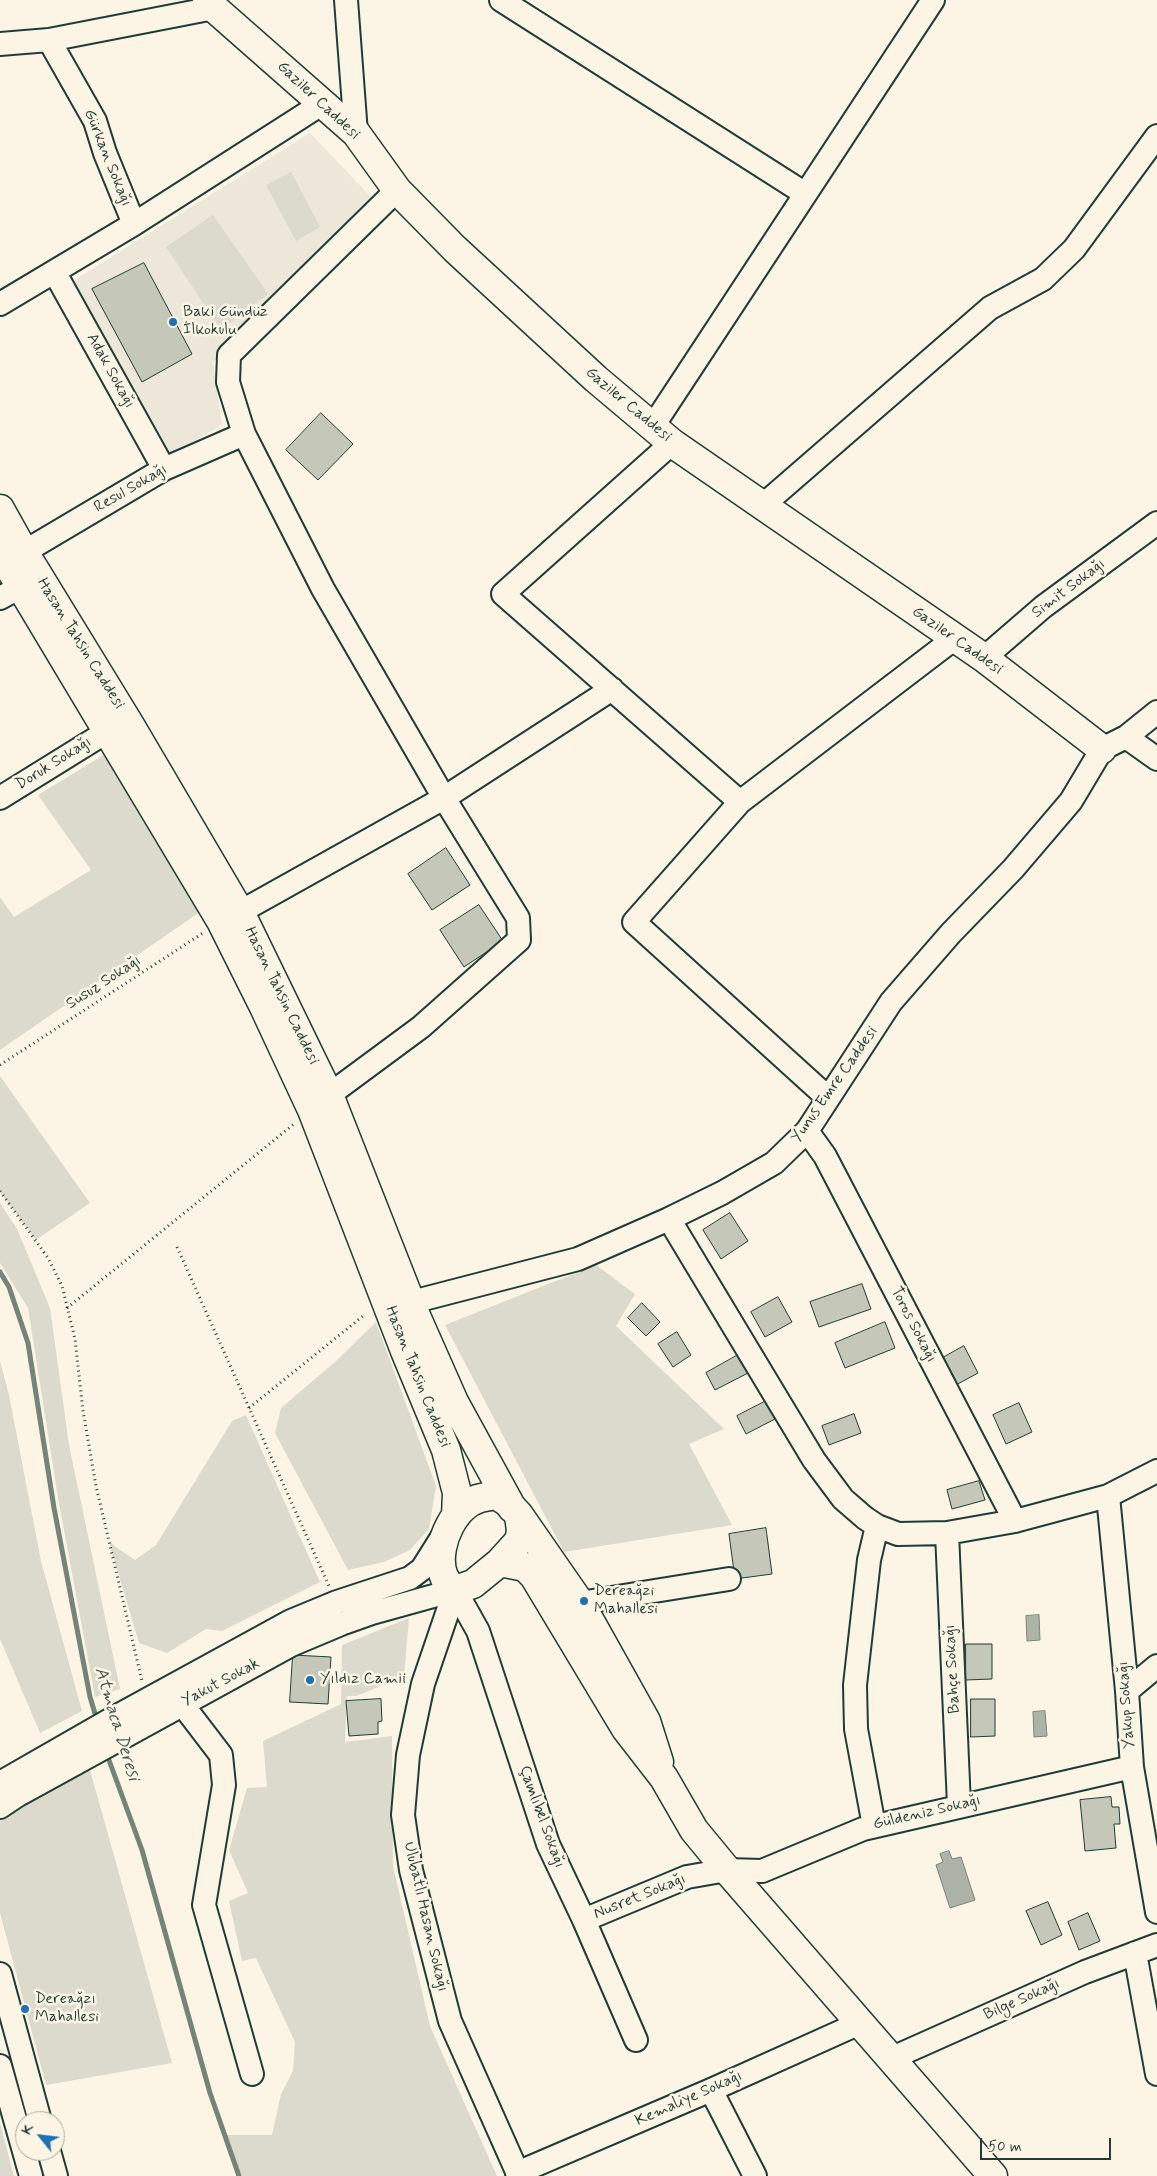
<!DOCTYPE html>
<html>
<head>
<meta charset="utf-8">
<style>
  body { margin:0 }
  #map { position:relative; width:1157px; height:2176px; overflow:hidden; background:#fcf5e5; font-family:Mynerve,sans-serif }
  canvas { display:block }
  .north { position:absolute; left:15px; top:2111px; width:50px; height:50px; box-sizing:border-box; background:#fcf5e5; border:1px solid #a4ab9e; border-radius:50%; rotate:299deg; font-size:14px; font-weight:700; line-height:20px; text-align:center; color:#1f3d34 }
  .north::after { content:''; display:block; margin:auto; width:18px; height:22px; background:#1f6fb2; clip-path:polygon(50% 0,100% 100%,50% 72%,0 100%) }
  .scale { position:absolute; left:980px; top:2138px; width:131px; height:22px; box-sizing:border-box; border:2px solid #1f3d34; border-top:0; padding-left:6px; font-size:15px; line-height:18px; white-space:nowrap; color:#1f3d34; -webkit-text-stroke:4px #fcf5e5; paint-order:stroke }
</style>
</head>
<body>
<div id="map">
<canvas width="1157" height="2176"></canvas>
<div class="north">K</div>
<div class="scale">50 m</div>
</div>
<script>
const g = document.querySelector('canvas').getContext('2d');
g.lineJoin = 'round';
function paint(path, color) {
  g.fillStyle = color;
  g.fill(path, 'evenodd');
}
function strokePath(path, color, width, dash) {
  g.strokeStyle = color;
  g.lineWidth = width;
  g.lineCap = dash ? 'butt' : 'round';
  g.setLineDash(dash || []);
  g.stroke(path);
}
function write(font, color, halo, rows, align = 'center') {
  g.font = font + ' Mynerve,sans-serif';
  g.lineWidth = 5;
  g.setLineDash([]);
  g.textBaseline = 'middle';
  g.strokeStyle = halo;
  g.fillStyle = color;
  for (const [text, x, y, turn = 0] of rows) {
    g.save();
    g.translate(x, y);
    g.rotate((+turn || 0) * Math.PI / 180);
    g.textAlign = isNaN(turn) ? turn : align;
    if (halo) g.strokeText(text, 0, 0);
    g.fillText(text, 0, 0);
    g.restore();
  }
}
paint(new Path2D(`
  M310,133L375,201L213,362L222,425L166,458L71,282Z`), '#ece7d8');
paint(new Path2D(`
  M291,172L320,227L296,241L266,185Z
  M213,215L268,294L221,330L166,247Z
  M110,751L207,907L0,1050V897L14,917L91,870L38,795Z
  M0,1076L90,1203L36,1240L0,1192Z
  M0,1203L17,1229L50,1308L69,1445L120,1689L95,1697L58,1498L28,1308L0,1263Z
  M596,1265L635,1294L616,1326L724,1429L689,1444L732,1525L564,1552L445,1325Z
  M376,1322L436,1486L429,1529L410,1550L384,1562L348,1570L275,1433L281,1408L335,1362Z
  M0,1361L9,1395L41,1561L82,1711L40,1733L0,1639Z
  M246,1415L320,1582L222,1631L206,1629L167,1653L139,1643L109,1542L135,1560L156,1545L232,1421Z
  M409,1618L404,1677L356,1696H347L345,1742L392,1736L393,1866L430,2026L497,2176H240L226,2135H272L281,2094L293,2071L295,2042L256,1958L242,1961L229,1901L248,1893L229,1850L247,1788L267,1787L263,1741L341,1704L342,1645Z
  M90,1770L172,2063L46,2085L0,1913V1821L3,1816Z
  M0,2123L14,2176H0Z`), '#dcdacc');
const water = new Path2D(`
  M1039,1615L1040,1640L1027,1641L1026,1616Z
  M1045,1711L1047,1736L1034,1737L1033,1712Z
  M949,1851L952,1859L961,1857L975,1900L950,1908L936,1865L943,1862L940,1854Z`);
paint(water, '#aeb3a7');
strokePath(water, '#758479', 1);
strokePath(new Path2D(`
  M0,1272L9,1287L28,1343L54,1508L90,1697L97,1720
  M106,1752L142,1850L210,2093L239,2176`), '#758479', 5);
const building = new Path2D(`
  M144,263L192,354L142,382L92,289Z
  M321,413L353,444L318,480L286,450Z
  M446,848L470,885L432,910L408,874Z
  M479,905L503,941L464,967L440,930Z
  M730,1213L748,1241L721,1259L703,1230Z
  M862,1284L871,1309L819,1327L810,1302Z
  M778,1297L792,1322L765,1337L751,1312Z
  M642,1303L660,1322L646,1336L628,1318Z
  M885,1322L895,1348L845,1368L835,1343Z
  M677,1332L691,1355L673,1367L658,1344Z
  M964,1346L978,1373L954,1386L939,1360Z
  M738,1355L748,1373L715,1390L706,1373Z
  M766,1401L775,1419L746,1434L737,1416Z
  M1019,1403L1032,1432L1006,1444L993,1415Z
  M854,1414L861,1433L829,1445L822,1426Z
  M979,1481L985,1500L952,1509L947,1490Z
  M766,1528L772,1574L735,1579L729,1534Z
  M966,1644H992V1679L966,1680Z
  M293,1655L331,1657L328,1704L290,1702Z
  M381,1699L382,1721L378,1722V1734L349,1736L346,1701Z
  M971,1699H995V1736L971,1737Z
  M1111,1797L1112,1807H1119L1120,1824H1114L1116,1848L1085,1851L1080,1800Z
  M1048,1902L1062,1935L1041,1945L1026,1911Z
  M1088,1913L1100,1941L1079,1950L1068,1922Z`);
paint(building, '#c5c7b9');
strokePath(building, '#1f3d34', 1);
const minor = new Path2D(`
  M346,0L356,133
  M501,0L804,193
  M49,40L95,121L105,153L134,224
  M0,44L49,40L214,8
  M55,273L164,469
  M0,304L134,224L323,103
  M653,426L933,0
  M672,443L503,594L740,802
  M762,506L990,308L1043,279L1074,249L1157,136
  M24,552L164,469L244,434
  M0,598L20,587
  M984,658L1043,607L1157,523
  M1126,737L1157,759
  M0,798L108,731
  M240,912L444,798L612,689
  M329,1095L421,1027L519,940L518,918L444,798L323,589L244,434L228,382L229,355L397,190
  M828,1098L634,922L740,802L955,638
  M807,1131L825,1156L1015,1521
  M669,1219L814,1460L843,1499L865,1518L877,1526L898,1534L947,1533L1015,1521L1108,1496L1157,1471
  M412,1302L578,1259L669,1219L722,1193L774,1163L807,1131L891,1002L951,933L1013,869L1071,801L1102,749L1126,737L1157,712
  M1108,1496L1127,1691L1132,1767L1157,1912
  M947,1533L959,1805
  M455,1590L423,1684L408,1755L403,1815L411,1870L450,2021L519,2176
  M455,1590L478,1631L548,1844L584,1920L636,2040
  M580,1603L729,1579
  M1127,1691L1157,1666
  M182,1704L221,1755L224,1785L204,1905L252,2074
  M0,1783L108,1721L291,1621L337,1602L410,1578L422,1569L444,1534
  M0,1807L18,1795L291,1645L341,1624L372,1613L455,1590
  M874,1826L856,1729L855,1685L869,1560L877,1526
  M584,1920L687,1877L727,1870L762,1871L863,1829L1132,1767
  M1135,1953L1157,2074
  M0,1974L40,2121
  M890,2059L1085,1972L1157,1945
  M0,2066L31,2176
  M711,2090L755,2176
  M49,2151L56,2176
  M517,2173L711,2090L860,2023`);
const major = new Path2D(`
  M207,0L214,8L356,133L397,190L455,249L596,379L672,443L984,658L1102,749
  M0,509L24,552L130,725L240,912L329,1095L416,1316L454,1402L512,1508
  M0,552L221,921L264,1007L312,1110L405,1351L446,1450L457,1493L456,1516
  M519,1515L521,1531L519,1541L500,1562L473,1584L455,1590C429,1572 443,1525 464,1507C474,1498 484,1497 496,1495L507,1502L519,1515L580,1603L646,1721L659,1762
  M500,1562L525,1567L534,1576L626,1729L664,1778L694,1830L727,1870L993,2176`);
strokePath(minor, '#1f3d34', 26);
strokePath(major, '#1f3d34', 31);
strokePath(new Path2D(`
  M0,1065L203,933
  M0,1191L48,1258L62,1286L75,1339L83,1411L96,1486L142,1681
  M177,1247L329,1586
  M67,1308L294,1124
  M249,1408L363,1316`), '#1f3d34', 3, [1, 4]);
strokePath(minor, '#fcf5e5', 22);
strokePath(major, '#fcf5e5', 28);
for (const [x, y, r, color] of [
  [173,322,5,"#1f6fb2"],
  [584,1601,5,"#1f6fb2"],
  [310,1680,5,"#1f6fb2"],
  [25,2009,5,"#1f6fb2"]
]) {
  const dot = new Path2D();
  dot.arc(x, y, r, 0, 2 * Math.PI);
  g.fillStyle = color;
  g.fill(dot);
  strokePath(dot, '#fcf5e5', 2);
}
write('16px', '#1f3d34', '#fcf5e5', [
  ["Gaziler Caddesi",318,101,43],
  ["Gürkan Sokağı",107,158,68],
  ["Adak Sokağı",110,371,61],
  ["Gaziler Caddesi",628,405,40],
  ["Resul Sokağı",131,489,-30],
  ["Simit Sokağı",1069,589,-37],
  ["Gaziler Caddesi",957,641,35],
  ["Hasan Tahsin Caddesi",80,644,58],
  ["Doruk Sokağı",54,764,-32],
  ["Susuz Sokağı",104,983,-33],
  ["Hasan Tahsin Caddesi",281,996,64],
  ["Yunus Emre Caddesi",835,1085,-55],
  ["Toros Sokağı",913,1325,63],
  ["Hasan Tahsin Caddesi",417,1377,68],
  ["Bahçe Sokağı",953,1669,-93],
  ["Yakut Sokak",221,1683,-28],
  ["Yakup Sokağı",1127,1705,-94],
  ["Güldeniz Sokağı",927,1813,-13],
  ["Çamlıbel Sokağı",541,1817,70],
  ["Nusret Sokağı",640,1897,-22],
  ["Ulubatlı Hasan Sokağı",425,1917,77],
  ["Bilge Sokağı",1022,2000,-24],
  ["Kemaliye Sokağı",689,2099,-24]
]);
write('16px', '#1f3d34', '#fcf5e5', [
  ["Baki Gündüz",183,313],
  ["İlkokulu",183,331],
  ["Dereağzi",594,1592],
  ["Mahallesi",594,1610],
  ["Yıldız Camii",320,1680],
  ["Dereağzı",35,2000],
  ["Mahallesi",35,2018]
], 'left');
write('italic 18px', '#435a51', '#fcf5e5', [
  ["Atmaca Deresi",116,1724,73]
]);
</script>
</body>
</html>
